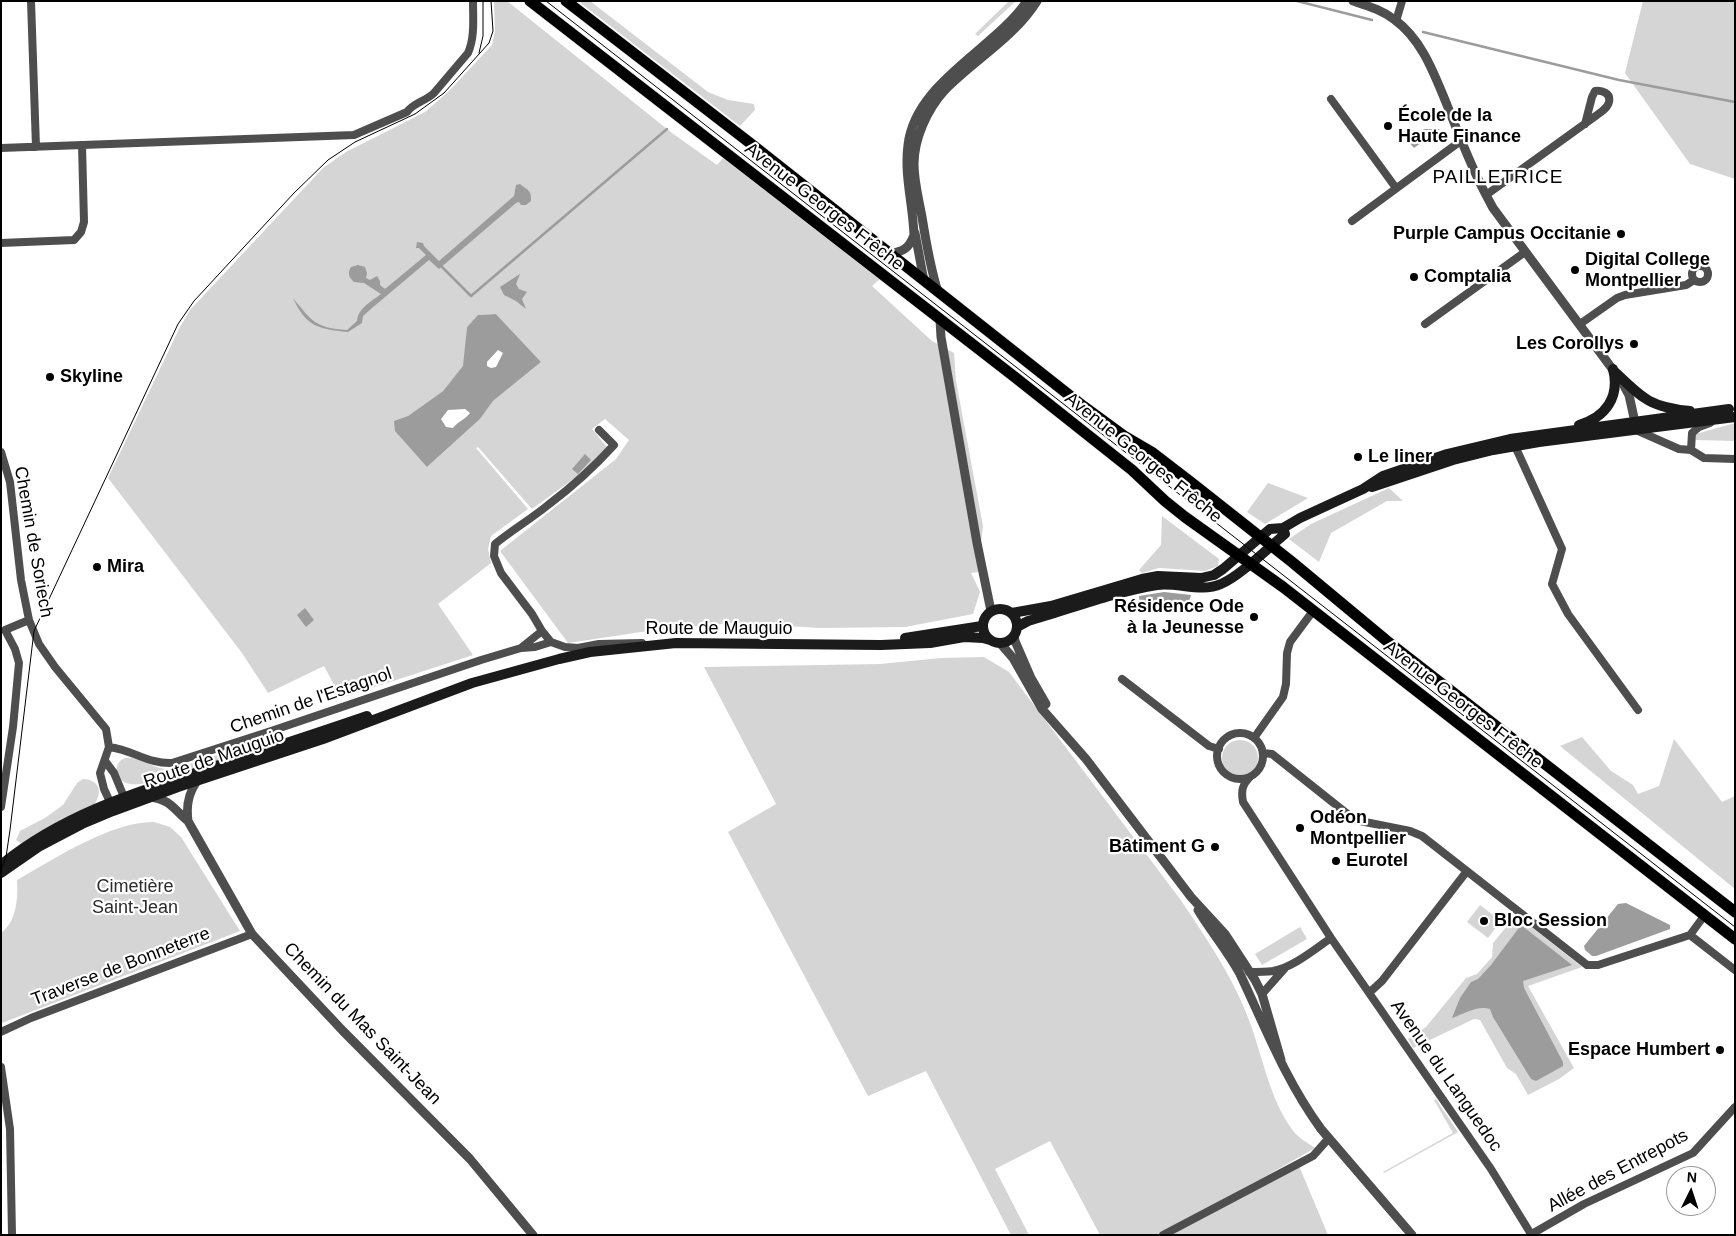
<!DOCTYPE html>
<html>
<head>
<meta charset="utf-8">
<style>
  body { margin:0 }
  #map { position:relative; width:1736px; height:1236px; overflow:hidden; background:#fff; font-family:Arial,sans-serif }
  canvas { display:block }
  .frame { position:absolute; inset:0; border:2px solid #000; pointer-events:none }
  .north { position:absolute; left:1666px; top:1166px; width:50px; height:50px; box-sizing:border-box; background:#fff; border:1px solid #999; border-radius:50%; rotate:4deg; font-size:14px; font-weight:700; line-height:20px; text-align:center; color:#000 }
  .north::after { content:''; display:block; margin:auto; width:18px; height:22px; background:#000; clip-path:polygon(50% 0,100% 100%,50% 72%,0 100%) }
</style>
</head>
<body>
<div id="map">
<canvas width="1736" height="1236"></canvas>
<div class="frame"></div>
<div class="north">N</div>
</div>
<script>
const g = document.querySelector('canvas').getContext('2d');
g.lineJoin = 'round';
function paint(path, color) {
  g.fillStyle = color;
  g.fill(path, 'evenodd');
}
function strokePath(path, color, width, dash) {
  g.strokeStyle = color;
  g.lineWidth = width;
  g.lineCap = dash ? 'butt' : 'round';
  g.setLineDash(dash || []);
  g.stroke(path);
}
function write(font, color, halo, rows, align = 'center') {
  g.font = font + ' Arial,sans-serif';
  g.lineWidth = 4.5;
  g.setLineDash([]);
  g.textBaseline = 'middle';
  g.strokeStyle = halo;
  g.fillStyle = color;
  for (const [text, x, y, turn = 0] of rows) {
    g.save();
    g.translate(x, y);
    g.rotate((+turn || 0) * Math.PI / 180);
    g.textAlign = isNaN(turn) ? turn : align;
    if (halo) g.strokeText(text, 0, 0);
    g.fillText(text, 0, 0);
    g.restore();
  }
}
paint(new Path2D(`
  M494,1H507L672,133L717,165L725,156L880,279L872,286L932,341L954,353L956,381L983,526L981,543L985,571L971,573L980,592L973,614L905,627L820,628L735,623L661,629L568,643L500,551L616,459L629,440L605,419L592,429L607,447L587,469L532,509L478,447L476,448L528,509L491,536L488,549L491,563L438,604L473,655L341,698L324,666L268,693L242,653L108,478L179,329L190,310L323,168L346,152L425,112L449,91L492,45L495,31ZM496,314L541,362L493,401L480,419L427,467L408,416L443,391L464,366L467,327L479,315Z
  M578,1H590L708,92L728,100L754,104L755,110L740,126Z
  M1009,1H1016L978,36L975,34Z
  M1643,1H1735V179L1690,164L1625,73Z
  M1735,423V441L1696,440V434Z
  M1268,483L1308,498L1265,524L1247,512Z
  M1389,488L1403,501H1387L1331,533L1319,562L1289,539L1311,524Z
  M1162,516L1219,559L1218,566L1205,571L1159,568L1142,573L1139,570L1161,545Z
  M984,657L1009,672L1180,899C1205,936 1231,974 1247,1015C1262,1052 1269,1100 1294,1132C1299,1138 1308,1143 1315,1148L1266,1176L1156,1235H1100L1050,1141L995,1169L1029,1235H1011L926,1071L868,1096L728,832L776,804L704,667L880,664L941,658Z
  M272,737L274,743C247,752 220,760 193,768C178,773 145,787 130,784C125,783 120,780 118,776C114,769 118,759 126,758C140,756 153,769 167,769C170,769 174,768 178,768Z
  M1582,737L1611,771L1633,785L1638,794L1659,786L1674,739L1722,802L1735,796V889L1560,746Z
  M1222 758a18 18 0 1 1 36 0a18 18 0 1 1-36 0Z
  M83,779C100,780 103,792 94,805L22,844L16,840L20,831L45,818L63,805L77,783Z
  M154,822L170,827L181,837L240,931L2,1023L1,933C17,921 18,898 17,880C54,859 112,821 154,822Z
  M1480,905L1501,921L1488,938L1467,922Z
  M1516,915L1582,967L1528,986L1574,1068L1559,1079L1528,1095L1516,1074L1507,1068L1480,1020L1474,1019L1413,1048L1408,1039L1426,1027L1466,978L1477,974L1492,957L1493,943Z
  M1300,927L1307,939L1262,965L1255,954Z
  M1436,1099L1458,1132L1384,1173L1383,1172L1453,1133L1434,1100Z
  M1299,1166L1328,1235H1168Z`), '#d5d5d5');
paint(new Path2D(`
  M1424,129H1440L1414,148L1408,141Z
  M520,184C527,190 532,190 531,201L526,205H521L519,202L516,203L439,269L429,260L372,308L363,316L362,323L348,332C317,329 306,326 293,298C312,321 315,328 347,330L357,321C358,308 372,301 381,294L364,283L354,282C349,277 347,274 351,267L358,265L365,267L367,273L366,278L370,280L377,276L380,281V285L385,289L426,255L419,248H416L417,242L423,243L424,246L439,261L514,196L516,185Z
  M520,274L516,284L519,289L527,292L522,299L526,309L516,301L504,295L500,287Z
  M496,314L541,362L493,401L480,419L427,467L395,431L394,421L408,416L443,391L463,366L467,327L478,315ZM498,350L503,353L496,367L491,368L487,366V362ZM465,409L470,413C465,420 458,421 453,428L446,427L441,419L448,410Z
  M585,454L591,460L578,474L572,469Z
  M1164,592L1191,595L1187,608L1154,603L1140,604L1139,596Z
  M305,608L314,620L306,627L297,615Z
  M1626,903L1670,925V929L1596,956H1592L1585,950L1584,946L1618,904Z
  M1521,925L1572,965L1523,981L1524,988L1563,1062V1066L1536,1081L1531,1079L1493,1017L1490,1009C1479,1005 1463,1014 1452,1018L1460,998L1471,982L1478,979L1491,965Z`), '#9c9c9c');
strokePath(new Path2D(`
  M1297,1L1372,20
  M1423,32L1619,80L1735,102
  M442,267L471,296L667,129`), '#9c9c9c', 2.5);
const primary = new Path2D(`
  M530,1L1016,378L1132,470L1165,501L1185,517L1283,587L1735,939
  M566,1L750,143L1083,406L1124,436L1153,453L1192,483L1292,562L1387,641L1735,912`);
strokePath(primary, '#dbdbdb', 12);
strokePath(new Path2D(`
  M31,1L36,147
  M1396,21L1402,1
  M1331,99L1396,188
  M1,148L354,135L407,112C413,103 426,101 434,93L468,53C475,37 473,19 473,1
  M1486,195L1597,115C1601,112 1608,108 1609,102C1611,93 1602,90 1595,91L1592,97L1585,124
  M1352,221L1462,140
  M1,243L74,240L81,232L84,222L82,145
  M1692 274a8 8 0 1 1 16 0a8 8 0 1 1-16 0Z
  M1425,324L1525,252
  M1580,324L1617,298L1625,295L1686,285L1694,280
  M599,430L614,445C594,467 572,487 548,505C531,519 512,530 495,544L494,556L501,573L532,614L542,631L551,642L565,647L578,648L599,644L642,643
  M1636,430L1679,449L1691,450L1704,458L1735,459
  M1515,446L1562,549L1552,584L1568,614L1638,710
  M1691,450L1692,433L1699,427L1710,423
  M1,452L10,482L21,580L29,620L39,644L55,667L106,729L109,747L100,773L104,789L110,802
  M522,647L542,631
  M1122,679L1209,746L1219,749
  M1217 756a23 23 0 1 1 46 0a23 23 0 1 1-46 0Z
  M1254,738L1283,697L1286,684L1287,653L1290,642L1313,611
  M109,747C133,750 148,764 172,763L271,731L481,660L521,648L535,647L551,642
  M1263,753L1272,754L1355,820L1410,831L1422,836L1587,965H1598L1690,935
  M105,761L114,773L124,797
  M1250,777C1242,785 1241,791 1243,802L1331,938L1491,1169L1531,1234
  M1,807L13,727L19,663L15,649L5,630L29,620
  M1690,935L1735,970
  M1690,935L1704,916
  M1249,972C1257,972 1265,972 1273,971C1292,968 1315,949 1331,938
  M1370,992L1382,981L1467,871
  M1262,994L1285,968
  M1,1032L31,1018L252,934
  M1,1067L10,1129L12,1235
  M1163,1235L1313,1156L1329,1138
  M1530,1235L1584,1204L1693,1153L1735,1107`), '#4e4e4e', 8);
strokePath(new Path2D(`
  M1353,1C1368,6 1382,10 1395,20C1421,39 1433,71 1445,100C1458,132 1470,165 1486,195L1493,208L1622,382L1629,395L1636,427
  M915,233L924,281
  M890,254C903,251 909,249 914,235C913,205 904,175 908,145C915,82 995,49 1027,1
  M938,292C930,267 926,242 922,217C919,200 914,182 914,164C914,139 927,110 944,91C974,60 1014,38 1037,1
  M940,320L941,337L977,543L991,611
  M1014,636L1015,641L1031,678L1046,704
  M1000,643L1013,658L1042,709L1086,759L1191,897L1225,934L1255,980L1262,994L1281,1060
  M197,781C188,794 186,806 188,821L252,934L343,1031L470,1159L533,1235
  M150,797C172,800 173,809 188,821
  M1198,910C1211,932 1228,951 1240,974C1265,1027 1286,1081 1321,1129L1412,1235`), '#4e4e4e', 9);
strokePath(new Path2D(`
  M1613,370C1642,398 1649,407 1690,411
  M1579,425C1606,417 1620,397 1613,369
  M1372,487L1453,460L1493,450L1539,442L1735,417
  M983 626a17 17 0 1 1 34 0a17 17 0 1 1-34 0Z
  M1012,613L1051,606L1142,579L1158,576L1201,578L1214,575L1223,569L1270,529L1283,528L1300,518L1363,489L1383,476L1447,454L1510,439L1729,409
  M1017,627L1028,621C1070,609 1114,592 1157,585C1178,582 1201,593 1221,584C1240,576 1268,548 1285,534L1283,528
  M905,638L982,626
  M1,865C59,817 130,794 201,771C256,753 312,735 367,716
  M1,873L40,846L59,836L82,824L113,811L178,787L323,739L472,683L559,659L590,652L676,643L881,645L930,643L964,637L983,638L990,640`), '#1b1b1b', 10);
strokePath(primary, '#000', 11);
strokePath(new Path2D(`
  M546,1L1735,927
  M479,53L483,36V1
  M1,870L6,857L10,830L34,631L178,324L194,301L294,193L328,160L355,142L415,114L444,93L489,43L493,31L491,1`), '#000', 1);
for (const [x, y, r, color] of [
  [1388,126,5,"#000"],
  [1621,234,5,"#000"],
  [1575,270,5,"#000"],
  [1414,277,5,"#000"],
  [1634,344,5,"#000"],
  [50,377,5,"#000"],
  [1358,457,5,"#000"],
  [97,567,5,"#000"],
  [1254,617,5,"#000"],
  [1300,828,5,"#000"],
  [1215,847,5,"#000"],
  [1336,861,5,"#000"],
  [1484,921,5,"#000"],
  [1720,1050,5,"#000"]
]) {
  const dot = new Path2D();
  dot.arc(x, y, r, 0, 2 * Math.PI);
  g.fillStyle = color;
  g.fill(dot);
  strokePath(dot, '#fff', 2);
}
write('bold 18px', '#000', '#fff', [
  ["École de la",1398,116],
  ["Haute Finance",1398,137],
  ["Purple Campus Occitanie",1611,234,"right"],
  ["Digital College",1585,260],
  ["Montpellier",1585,281],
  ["Comptalia",1424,277],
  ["Les Corollys",1624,344,"right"],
  ["Skyline",60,377],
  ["Le liner",1368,457],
  ["Mira",107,567],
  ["Résidence Ode",1244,607,"right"],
  ["à la Jeunesse",1244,628,"right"],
  ["Odéon",1310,818],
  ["Montpellier",1310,839],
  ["Bâtiment G",1205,847,"right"],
  ["Eurotel",1346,861],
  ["Bloc Session",1494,921],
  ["Espace Humbert",1710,1050,"right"]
], 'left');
write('18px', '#000', '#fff', [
  ["Avenue Georges Frêche",824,207,38],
  ["Avenue Georges Frêche",1143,458,39],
  ["Chemin de Soriech",33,542,80],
  ["Route de Mauguio",719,629],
  ["Chemin de l'Estagnol",311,701,-19],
  ["Avenue Georges Frêche",1463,705,38],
  ["Route de Mauguio",214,759,-19],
  ["Traverse de Bonneterre",121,967,-21],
  ["Chemin du Mas Saint-Jean",362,1024,46],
  ["Avenue du Languedoc",1446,1076,55],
  ["Allée des Entrepots",1618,1171,-28]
]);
write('18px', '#2c2c2c', '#fff', [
  ["Cimetière",135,887],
  ["Saint-Jean",135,908]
]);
g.letterSpacing = '1px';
write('19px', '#000', '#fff', [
  ["PAILLETRICE",1498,178]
]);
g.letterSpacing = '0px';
</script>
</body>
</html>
